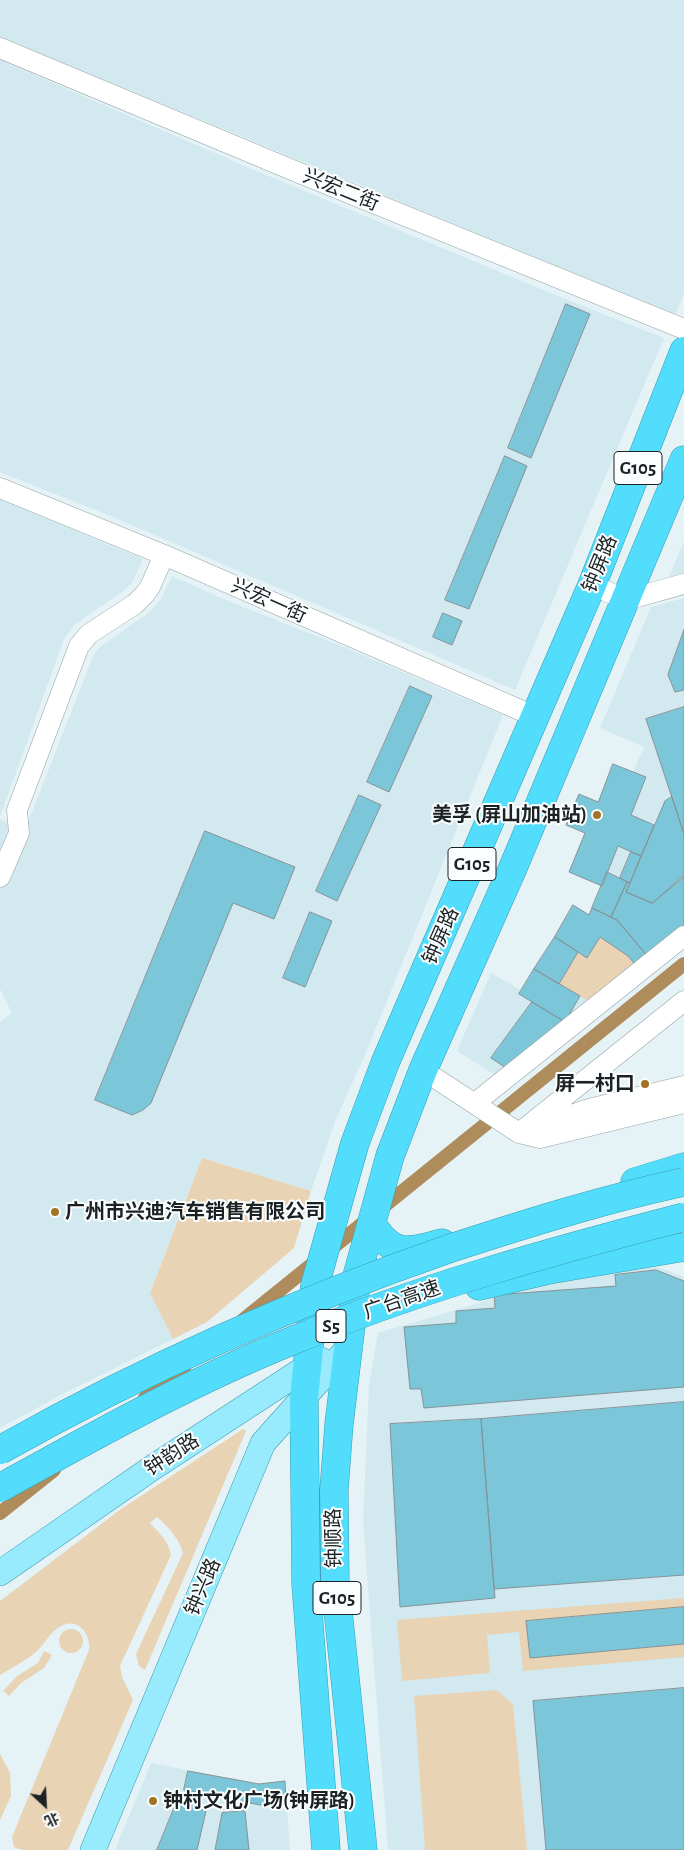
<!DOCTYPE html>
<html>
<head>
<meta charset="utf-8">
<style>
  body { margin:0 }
  #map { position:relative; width:684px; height:1850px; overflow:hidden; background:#e5f3f7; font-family:"Alegreya Sans","Noto Sans SC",sans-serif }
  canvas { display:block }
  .north { position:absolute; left:20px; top:1780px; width:50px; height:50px; -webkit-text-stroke:4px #fbfeff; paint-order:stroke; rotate:155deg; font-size:14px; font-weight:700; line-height:20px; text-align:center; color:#1c2123 }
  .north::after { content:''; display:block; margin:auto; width:18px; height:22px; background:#1c2123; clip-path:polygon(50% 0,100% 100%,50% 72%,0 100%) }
</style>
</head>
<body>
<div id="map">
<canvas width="684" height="1850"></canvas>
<div class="north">北</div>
</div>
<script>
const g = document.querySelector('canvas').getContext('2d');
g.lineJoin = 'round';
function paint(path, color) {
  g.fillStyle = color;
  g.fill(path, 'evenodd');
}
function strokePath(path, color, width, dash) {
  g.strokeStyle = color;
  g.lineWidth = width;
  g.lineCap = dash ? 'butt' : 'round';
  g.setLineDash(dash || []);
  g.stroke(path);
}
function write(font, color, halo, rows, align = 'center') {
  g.font = font + ' "Alegreya Sans","Noto Sans SC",sans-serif';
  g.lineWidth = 4;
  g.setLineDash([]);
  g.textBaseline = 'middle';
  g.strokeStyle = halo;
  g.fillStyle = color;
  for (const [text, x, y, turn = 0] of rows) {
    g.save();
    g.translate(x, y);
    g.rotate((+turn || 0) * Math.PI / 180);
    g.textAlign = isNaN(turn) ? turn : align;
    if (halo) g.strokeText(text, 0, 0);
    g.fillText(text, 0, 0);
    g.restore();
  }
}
paint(new Path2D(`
  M0,0H684V294L675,315L0,37Z
  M0,60L254,170L553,294L664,338L515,690L113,517L0,472Z
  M0,499L143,559L132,583L122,592L74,625L64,639L0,817Z
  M684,541V573L669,577Z
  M172,576L233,603L339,645L503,715L365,1055L336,1119L311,1191L202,1158L150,1292L173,1339L59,1396L0,1428V1022L12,1013L0,989V819L25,830L94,654L101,646L150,612L161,599Z
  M684,598V929L500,1078L457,1051L491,973L521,990L573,905L589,914L646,778L633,772L644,747L600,728L651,607Z
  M658,1267L684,1277V1850H388L363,1522L369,1385L378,1333L559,1279Z
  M151,1763L259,1784L285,1781L290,1850H115Z`), '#d2e9ef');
paint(new Path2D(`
  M600,937L628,956L637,967L592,1003L559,984L578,952L587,958Z
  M202,1158L311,1191L294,1248L207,1322L173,1339L150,1293Z
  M243,1429L246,1431L145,1670L139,1666L136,1654L183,1553C178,1537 169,1528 157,1517L150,1523C159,1533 168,1540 171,1555L120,1666L122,1677L133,1700L68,1850H22L14,1847L12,1837L89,1650C91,1632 76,1615 58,1628C50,1633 46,1642 39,1649C29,1659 13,1667 0,1675V1601L121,1509Z
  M684,1598V1657L523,1671L519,1632L487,1635L490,1673L402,1681L397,1620Z
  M59 1641a12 12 0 1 1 24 0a12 12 0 1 1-24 0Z
  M44,1651L52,1655L44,1668L21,1683L9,1696L3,1691L17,1676L38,1663Z
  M497,1690L513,1704L527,1850H425L414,1696Z
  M0,1754L10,1773L11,1796L0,1820Z`), '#e9d3b5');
strokePath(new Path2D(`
  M243,1320L684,964
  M145,1398L185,1366
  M0,1513L54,1470`), '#ae8c5b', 14);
const building = new Path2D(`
  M566,304L590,314L531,458L508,448Z
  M505,456L527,466L469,609L445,600Z
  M443,613L462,621L452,645L433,637Z
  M684,630V690L675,692L668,675Z
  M410,686L432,696L389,792L367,782Z
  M684,707V834L646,719Z
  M613,764L646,777L631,815L654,825L641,856L618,846L602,886L569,872L585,833L566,825L579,794L598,802Z
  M359,795L381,805L337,901L316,891Z
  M672,797L684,834V877L652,903L626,892L665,801Z
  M205,831L295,867L274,919L233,903L151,1103L143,1110L132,1115L95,1100Z
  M631,852L641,856L630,883L620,878Z
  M607,872L627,882L611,917L592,908Z
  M682,877H684V929L649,958L617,920L611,917L627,882L630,883L626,892L652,903Z
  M573,905L589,915L592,908L617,920L649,958L637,967L628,956L600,937L587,958L555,937Z
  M310,912L332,921L305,987L283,978Z
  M555,937L578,952L559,984L534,969Z
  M534,969L580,996L565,1022L519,994Z
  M532,1002L567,1023L509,1070L491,1058Z
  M656,1270L684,1281V1387L424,1408L421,1389H410L404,1327L456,1323V1311L495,1308L494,1295L616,1286L615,1275Z
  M684,1402V1575L494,1589L481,1419Z
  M481,1419L495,1598L400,1607L390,1424Z
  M684,1607V1644L530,1658L526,1621Z
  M684,1688V1850H546L533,1701Z
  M188,1771L259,1784L285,1781L286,1802L260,1805L184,1790Z
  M178,1799L206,1811L197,1850H157Z
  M245,1811L249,1850H215L222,1813Z`);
paint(building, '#7bc6d8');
strokePath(building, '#869397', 1);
const minor = new Path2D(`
  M0,48L297,172L684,329
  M0,488L164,555L536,717
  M592,585L626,600L684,584
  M0,877L19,833L17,810L79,646L89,634L135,604L144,595L150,587L164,555
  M423,1070L519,1133L540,1138L684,1103
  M475,1103L684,936
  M532,1128L589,1109L684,1086
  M519,1133L684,1001`);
const major = new Path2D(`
  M0,1573L152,1468L307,1367L321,1360
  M93,1850L263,1443L350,1346`);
const highway = new Path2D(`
  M635,1182L684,1167
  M372,1224C392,1257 409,1253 442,1243
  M479,1286L548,1270L684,1247
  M326,1850L306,1584L304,1399L315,1285L355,1143L385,1063L592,585L684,351
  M363,1850L335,1582L334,1490L339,1424L357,1276L390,1156L423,1070L512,870L684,460`);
strokePath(minor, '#96a3a6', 21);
strokePath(major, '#3e9baf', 26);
strokePath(highway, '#3e9baf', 29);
strokePath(minor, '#fff', 20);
strokePath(major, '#97ebfd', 25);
strokePath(highway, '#51ddfb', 28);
const highwayBridge = new Path2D(`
  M0,1450C144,1369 295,1302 451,1248C528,1223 605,1199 684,1182
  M0,1488C96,1435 192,1381 294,1340C420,1288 552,1251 684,1217`);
strokePath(highwayBridge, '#3e9baf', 29, []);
strokePath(highwayBridge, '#51ddfb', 28);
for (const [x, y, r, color] of [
  [597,815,5,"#a27326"],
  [645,1084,5,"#a27326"],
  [55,1212,5,"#a27326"],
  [153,1801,5,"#a27326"]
]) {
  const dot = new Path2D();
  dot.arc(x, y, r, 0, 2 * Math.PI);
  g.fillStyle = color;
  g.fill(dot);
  strokePath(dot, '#fbfeff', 2);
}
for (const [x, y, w] of [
  [638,468,48],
  [472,864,48],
  [331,1326,30],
  [337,1598,48]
]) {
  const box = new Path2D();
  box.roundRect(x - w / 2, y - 16.5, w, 33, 4);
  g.fillStyle = '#fbfeff';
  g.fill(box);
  strokePath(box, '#1c2123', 1);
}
write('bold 19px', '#1c2123', null, [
  ["G105",638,468],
  ["G105",472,864],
  ["S5",331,1326],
  ["G105",337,1598]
]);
write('20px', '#1c2123', '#fbfeff', [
  ["兴宏二街",341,190,22],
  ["钟屏路",600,564,-68],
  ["兴宏一街",269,601,24],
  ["钟屏路",441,936,-66],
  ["广台高速",402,1300,-19],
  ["钟韵路",172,1455,-33],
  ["钟顺路",334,1538,-91],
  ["钟兴路",203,1587,-67]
]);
write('bold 20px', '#1c2123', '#fbfeff', [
  ["美孚 (屏山加油站)",587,815],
  ["屏一村口",635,1084],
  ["广州市兴迪汽车销售有限公司",65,1212,"left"],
  ["钟村文化广场(钟屏路)",163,1801,"left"]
], 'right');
</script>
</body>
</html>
